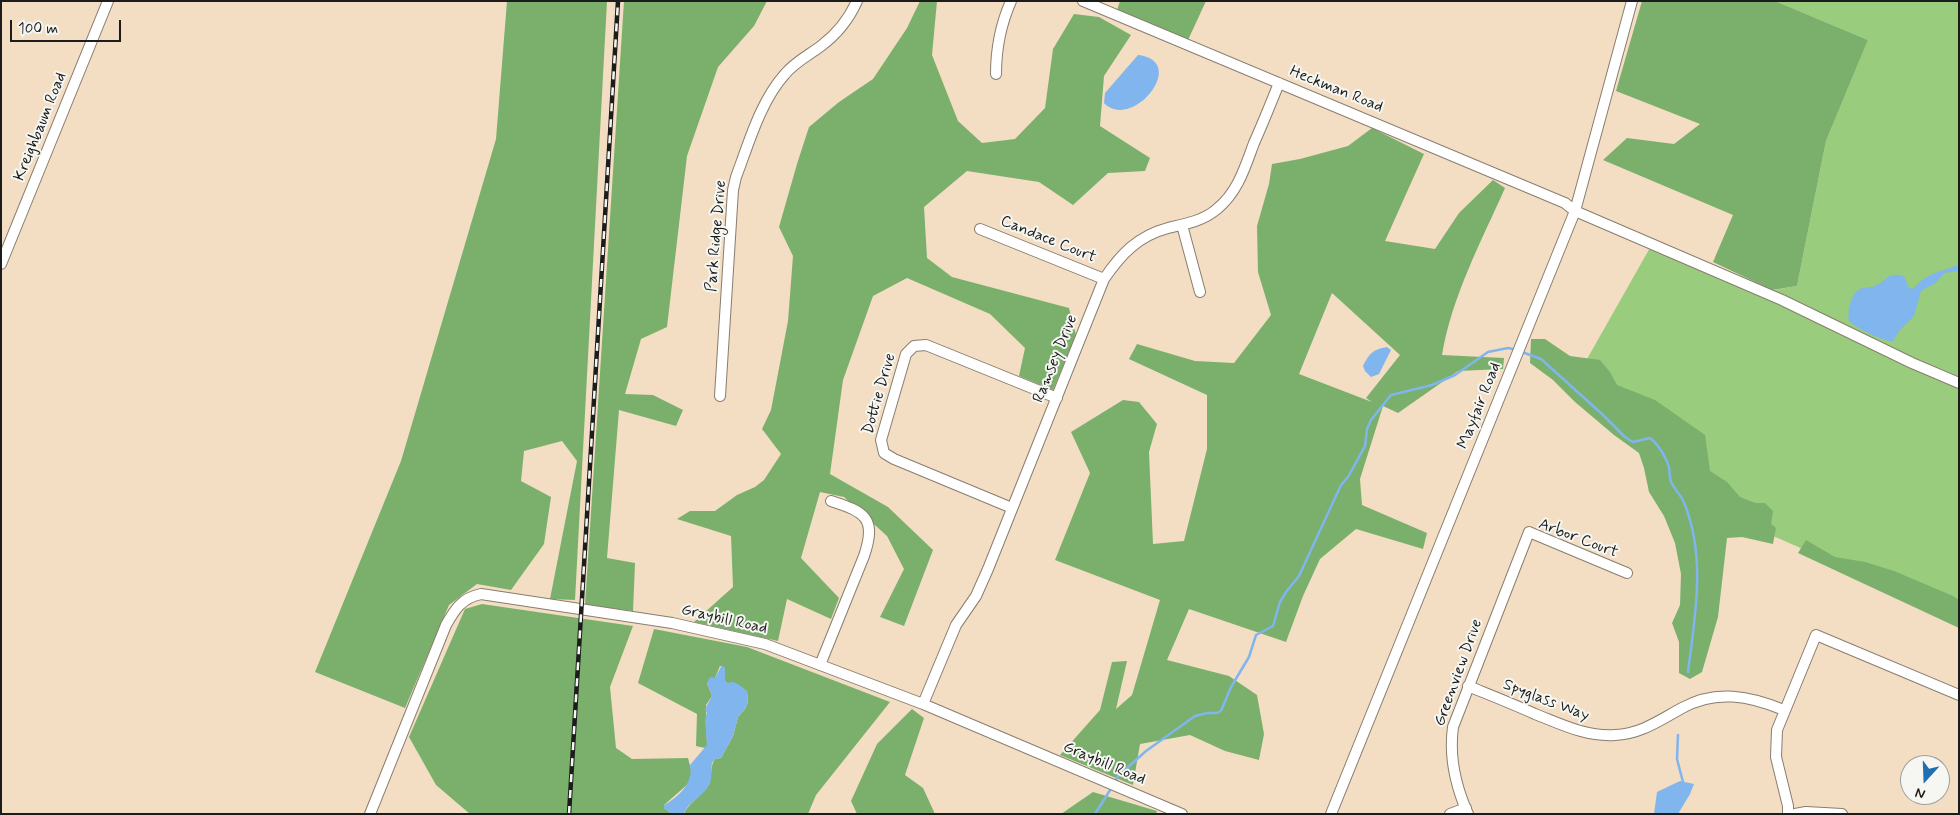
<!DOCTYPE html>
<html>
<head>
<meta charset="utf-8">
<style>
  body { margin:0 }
  #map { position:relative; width:1960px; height:815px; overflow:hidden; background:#f3dec3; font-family:Mynerve,sans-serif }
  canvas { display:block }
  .frame { position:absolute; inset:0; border:2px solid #1c1c1c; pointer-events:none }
  .north { position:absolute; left:1900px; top:755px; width:50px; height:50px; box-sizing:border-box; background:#f6f6f2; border:1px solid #9f9f9c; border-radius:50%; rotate:200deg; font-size:14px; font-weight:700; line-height:20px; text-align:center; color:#1c1c1c }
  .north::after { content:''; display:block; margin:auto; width:18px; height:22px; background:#1f6fb2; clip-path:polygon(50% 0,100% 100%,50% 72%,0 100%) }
  .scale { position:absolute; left:10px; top:20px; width:111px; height:22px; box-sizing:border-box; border:2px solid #1c1c1c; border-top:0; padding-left:6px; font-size:15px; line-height:18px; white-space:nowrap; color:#1c1c1c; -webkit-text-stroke:4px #f6f6f2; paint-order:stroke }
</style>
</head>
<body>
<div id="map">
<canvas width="1960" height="815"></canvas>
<div class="frame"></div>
<div class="north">N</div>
<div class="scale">100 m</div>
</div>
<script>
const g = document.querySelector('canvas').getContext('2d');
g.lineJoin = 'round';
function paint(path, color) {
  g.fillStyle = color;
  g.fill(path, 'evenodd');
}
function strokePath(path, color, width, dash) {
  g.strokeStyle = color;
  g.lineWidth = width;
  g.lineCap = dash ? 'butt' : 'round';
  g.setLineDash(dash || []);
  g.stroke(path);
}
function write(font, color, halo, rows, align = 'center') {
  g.font = font + ' Mynerve,sans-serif';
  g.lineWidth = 4;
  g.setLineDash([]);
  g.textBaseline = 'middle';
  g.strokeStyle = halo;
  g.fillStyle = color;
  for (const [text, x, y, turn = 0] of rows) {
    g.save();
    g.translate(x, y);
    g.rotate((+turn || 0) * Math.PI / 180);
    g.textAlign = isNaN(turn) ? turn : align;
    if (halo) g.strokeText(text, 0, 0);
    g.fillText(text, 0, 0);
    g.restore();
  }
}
paint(new Path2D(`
  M1775,1H1959V618L1771,535L1574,382L1651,246L1757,293L1797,286L1826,141L1868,40Z`), '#99cc7c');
paint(new Path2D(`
  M507,1H607L575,600L550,599L577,461L562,441L524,451L521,481L551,497L544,544L511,590L477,584L449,605L405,708L315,672L401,461L496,139Z
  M624,1H767L754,26L718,67L687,156L667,327L641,339L625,394L653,395L683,410L676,426L619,410L607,558L635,563L633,611L585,605Z
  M920,1H937L932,55L958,121L982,143L1015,139L1045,108L1053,49L1074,14L1099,17L1131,35L1104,76L1100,126L1150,158L1145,171L1108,173L1073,205L1039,182L967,171L924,207L927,258L952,277L1069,308L1076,335L1053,390L1019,376L1025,348L990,314L907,278L873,296L843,380L830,474L888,507L933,550L904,626L880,617L904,569L887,536L844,497L820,492L801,558L839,598L831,619L787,599L778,641L694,622L733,587L731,536L677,519L690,511H715L737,495L755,487L764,480L781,454L762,429L771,410L788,321L793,256L779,227L797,164L809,127L839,102L873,79L907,28Z
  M1120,1H1206L1188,40L1117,10Z
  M1642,1H1775L1868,40L1826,141L1797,286L1772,290L1713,262L1733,215L1603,160L1627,138L1674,144L1700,124L1616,91Z
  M1372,128L1424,154L1385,241L1435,249L1459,213L1493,180L1505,188C1481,242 1452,296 1442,355L1504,358L1503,369L1458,371L1398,413L1383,406L1360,479L1362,505L1427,533L1423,549L1356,529L1320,559L1303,596L1286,642L1189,609L1167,660L1229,676L1257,695L1264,734L1259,760L1225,751L1190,735L1140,744L1133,785L1060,755L1100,710L1112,662L1127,661L1116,709L1132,695L1160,600L1055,560L1090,473L1071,432L1123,400L1139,402L1157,424L1149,452L1153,544L1184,541L1207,449V395L1129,359L1137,344L1195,361L1234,363L1271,315L1258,272L1257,226L1269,184L1272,164L1300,159L1348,146ZM1332,293L1400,355L1366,398L1372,402L1299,374Z
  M1531,339H1545L1570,356L1600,360L1610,372L1617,385L1655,400L1705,435L1710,471L1727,482L1740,497L1755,503H1765L1773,511L1771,524L1776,528L1773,544L1742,537L1727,538L1718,617L1702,672L1690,679L1679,673V642L1672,623L1680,605L1681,574L1675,543L1664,516L1649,492L1644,468L1639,453L1614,435L1575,402L1553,380L1530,363Z
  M1806,540L1835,557L1865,562L1894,571L1953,596L1959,600V628L1798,553Z
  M482,604L633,626L610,687L616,748L632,759L688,758L692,773L688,784L664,805V808L672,814H470L436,785L409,737L465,609Z
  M654,629L747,647L890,702L816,795L808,814H684C688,803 702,796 708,786C713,778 709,767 715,759L721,758L733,736L738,717L745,709L748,702L747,691L727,683L725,681V668L720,666L715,678L707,683L712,696L706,705L707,746L705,748L696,746L697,714L638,683Z
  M912,709L924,718L905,775L923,788L935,814H857L851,801L877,744Z
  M1093,792L1157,811L1156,814H1061Z`), '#7ab06c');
paint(new Path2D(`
  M1138,55C1190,61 1132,132 1104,103L1105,93Z
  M1955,266H1959V271L1944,273L1937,282L1921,291L1914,316L1899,331L1893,341C1884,342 1856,328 1849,321C1847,312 1851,293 1860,289C1865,287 1871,288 1875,286C1886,281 1888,271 1904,276L1908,286L1911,289C1916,287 1917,284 1921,281C1930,273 1945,270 1955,266Z
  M1387,347L1391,350L1379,374L1371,377L1365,371L1363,366C1369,354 1373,349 1387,347Z
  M722,665L725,668V681L727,683L733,682L738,684L747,691L748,702L745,709L738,717L733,736L721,758L715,759L712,763C711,769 712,777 710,783C705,796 688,801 684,814H672L664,808V805C679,797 694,782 690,765L707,745L705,720L707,713L705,709L712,696L707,683L710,677L715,678Z
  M1680,781L1694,784L1690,794L1678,814H1654L1657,792Z`), '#80b5ee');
strokePath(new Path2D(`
  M1522,352L1541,359L1602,414L1625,437L1633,442L1650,438C1658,444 1666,457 1669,467C1670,471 1669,477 1671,482C1675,490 1682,496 1685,505C1706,559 1695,616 1688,672
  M1678,735L1677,759L1683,782
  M1115,782L1118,776L1146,751L1195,716L1207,713H1217L1221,711L1231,687L1249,657L1256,635L1273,626L1280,602L1286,592L1299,576L1341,485L1348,477L1365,446L1367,429L1371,420L1391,395L1432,385L1455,375L1488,352L1508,348L1517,350
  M1095,814L1112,787`), '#80b5ee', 2.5);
const minor = new Path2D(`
  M1083,1L1565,203L1575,211L1782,300L1912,363L1959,383
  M996,74C996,48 1000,26 1011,1
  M1182,225L1200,292
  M980,229L1104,279
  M1,264L108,1
  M720,396L733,190L736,177C749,143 760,102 785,74C795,62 809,55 821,46C837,34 849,19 857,1
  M1012,508L894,459L884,453L881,440L906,354L914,346L926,345L1057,398
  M820,665L864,556C877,518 865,512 831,501
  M1468,686C1490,695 1513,704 1535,714C1561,724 1586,737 1615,735C1641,734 1660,720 1682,708C1716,689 1750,696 1784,710
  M923,704L956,625L976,596L988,569L1104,279C1121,254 1138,236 1168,228C1185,224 1203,221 1217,209C1238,192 1245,167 1254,143C1263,123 1271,103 1279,83
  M370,814L446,625C455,609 462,598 481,594L672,623L765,644L923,704L1182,814
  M1331,814L1575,211L1632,1
  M1450,814L1466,808
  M1468,814C1456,787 1449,756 1453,727L1529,532L1627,573
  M1788,814V806L1776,757L1777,730L1816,635L1959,695
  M1795,814L1806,812L1842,814`);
strokePath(minor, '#887d70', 12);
strokePath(minor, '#fff', 10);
const rail = new Path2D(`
  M569,814L618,1`);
strokePath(rail, '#1c1c1c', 4.5);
strokePath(rail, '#f6f6f2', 2.5, [8]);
write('16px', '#1c1c1c', '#f6f6f2', [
  ["Heckman Road",1336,90,22],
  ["Kreighbaum Road",41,127,-68],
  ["Park Ridge Drive",717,236,-85],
  ["Candace Court",1048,240,22],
  ["Ramsey Drive",1056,359,-68],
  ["Dottie Drive",880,394,-74],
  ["Mayfair Road",1480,406,-68],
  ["Arbor Court",1578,539,21],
  ["Graybill Road",724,620,13],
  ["Greenview Drive",1459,673,-70],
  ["Spyglass Way",1546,701,21],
  ["Graybill Road",1104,764,23]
]);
</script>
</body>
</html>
